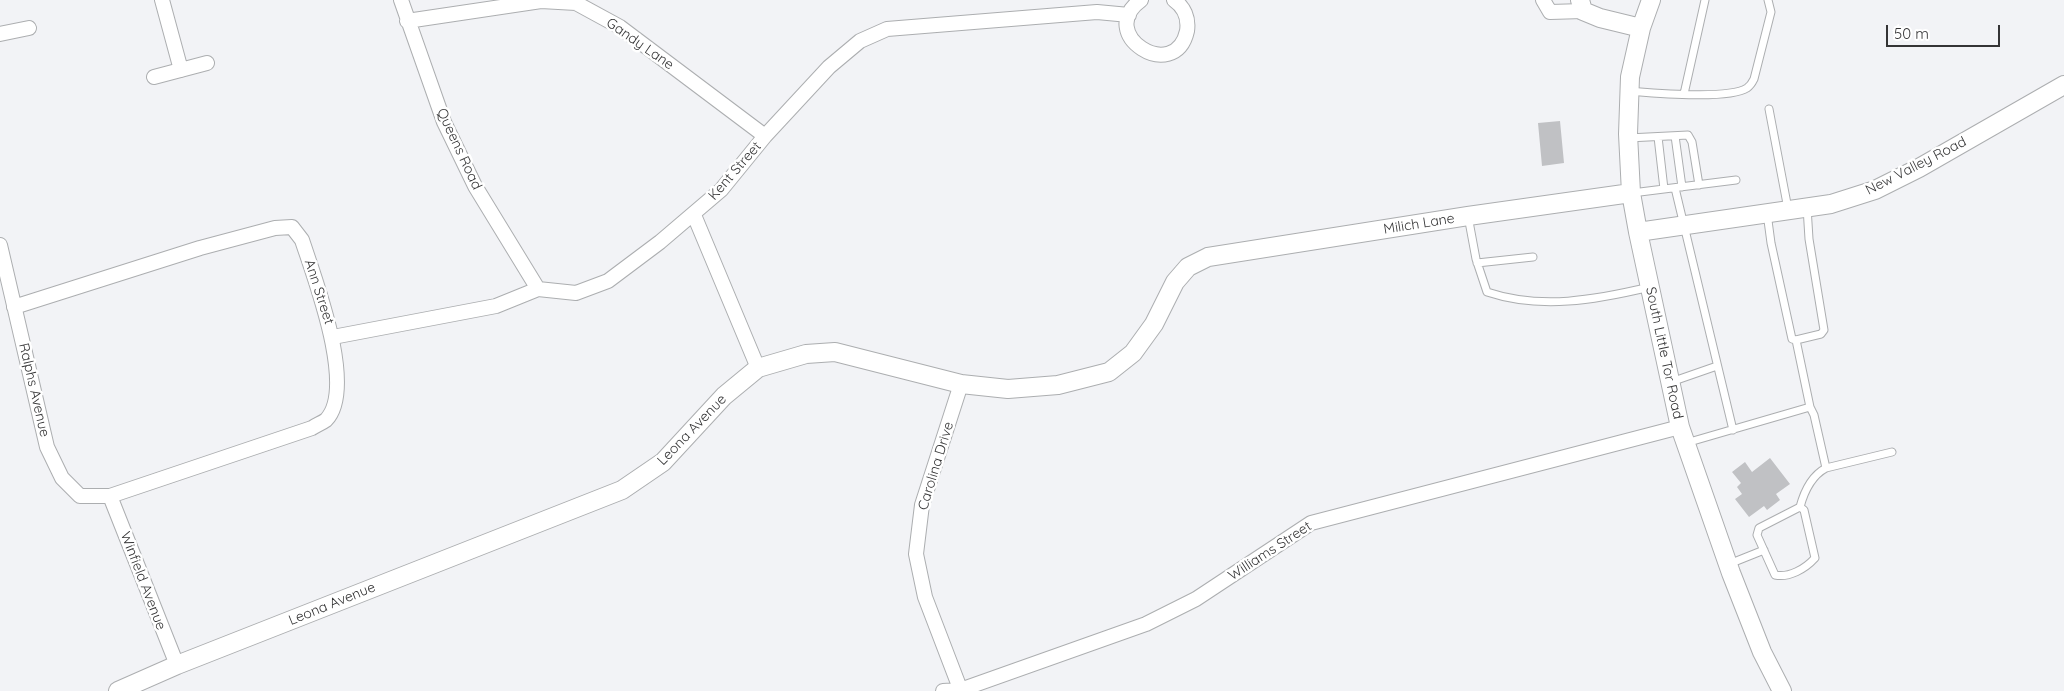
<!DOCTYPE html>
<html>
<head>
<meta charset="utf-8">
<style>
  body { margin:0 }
  #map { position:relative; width:2064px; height:691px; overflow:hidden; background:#f2f3f6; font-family:Quicksand,sans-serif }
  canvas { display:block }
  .scale { position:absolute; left:1886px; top:25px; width:114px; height:22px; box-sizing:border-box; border:2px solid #343435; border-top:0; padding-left:6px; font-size:15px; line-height:18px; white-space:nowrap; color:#343435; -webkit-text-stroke:4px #fff; paint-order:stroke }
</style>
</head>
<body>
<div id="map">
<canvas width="2064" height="691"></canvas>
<div class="scale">50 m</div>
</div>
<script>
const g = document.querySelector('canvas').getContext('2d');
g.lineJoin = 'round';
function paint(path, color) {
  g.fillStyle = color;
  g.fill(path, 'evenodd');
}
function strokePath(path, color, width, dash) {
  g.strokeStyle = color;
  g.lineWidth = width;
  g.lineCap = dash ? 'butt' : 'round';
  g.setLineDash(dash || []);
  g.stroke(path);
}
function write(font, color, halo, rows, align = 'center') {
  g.font = font + ' Quicksand,sans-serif';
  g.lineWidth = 5;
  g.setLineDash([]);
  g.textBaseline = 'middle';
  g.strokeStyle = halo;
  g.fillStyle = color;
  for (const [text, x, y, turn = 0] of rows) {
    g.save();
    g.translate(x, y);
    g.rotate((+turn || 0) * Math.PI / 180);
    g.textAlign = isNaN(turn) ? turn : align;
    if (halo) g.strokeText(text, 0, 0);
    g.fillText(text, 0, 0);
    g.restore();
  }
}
paint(new Path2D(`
  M1560,121L1564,163L1542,166L1538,123Z
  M1770,458L1790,484L1776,494L1780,500L1767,510L1764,506L1749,517L1735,499L1742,494L1737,487L1741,483L1732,472L1745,462L1752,472Z`), '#c0c1c4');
const service = new Path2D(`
  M1629,91C1654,93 1728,100 1747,88C1750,86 1752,83 1754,79L1771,12L1768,0
  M1684,94L1705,0
  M1769,109L1788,209
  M1675,136L1682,187
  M1658,137L1664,189
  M1628,138L1688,135L1692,142L1699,185
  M1675,188L1733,430
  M1632,193L1736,180
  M1767,213L1771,243L1792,339L1796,340L1810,407
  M1468,216L1476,259L1487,292C1541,310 1595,300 1650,287
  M1477,263L1533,257
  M1796,340L1821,334L1824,330L1809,239L1807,207
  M1671,382L1717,366
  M1686,443L1810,407L1814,415L1826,468
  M1800,507L1804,510L1815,558C1805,569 1789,578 1775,575L1757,535L1759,528L1800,507C1804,492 1811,476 1826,468L1892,452
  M1729,564L1764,550`);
const minor = new Path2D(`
  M162,0L181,70
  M401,0L444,122L475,186L538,289
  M1141,0C1094,34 1175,85 1187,31C1189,18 1184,7 1174,0
  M1543,0L1550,12L1583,11
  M407,21L541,1L576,3L620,27L765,136
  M0,34L29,28
  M154,77L207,63
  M694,215L758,368
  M0,245L47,447L62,478L80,496H110L312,428C316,425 322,423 326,420C357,388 314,277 302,240L292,227L275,228L200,248L14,307
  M333,337L496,306L538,289L576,293L608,281L660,242L721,190L765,136L829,67L860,41L887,29L1097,12L1129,15
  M110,496L177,665
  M943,691L960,690L1146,624L1196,599L1311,523L1680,427
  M961,691L925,597L916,554L922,505L961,384`);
const tertiary = new Path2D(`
  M1580,0L1583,11L1600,18L1641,28
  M1651,0L1641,28L1630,77L1628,134L1631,193L1638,232L1680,427L1731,573L1762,652L1782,691
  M1638,232L1831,204L1875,190L1919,168L2064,85
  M118,691L177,665L622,490L663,462L724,396L758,368L806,354L835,352L961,384L1008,389L1058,385L1109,372L1133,353L1154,324L1175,282L1188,267L1208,257L1468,216L1631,193`);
strokePath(service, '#acaeb0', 9);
strokePath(minor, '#acaeb0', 16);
strokePath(tertiary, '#acaeb0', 20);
strokePath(service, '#fff', 7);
strokePath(minor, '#fff', 14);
strokePath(tertiary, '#fff', 18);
write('14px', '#343435', '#fff', [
  ["Gandy Lane",640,44,35],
  ["Queens Road",459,149,65],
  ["New Valley Road",1916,166,-27],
  ["Kent Street",735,171,-49],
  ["Milich Lane",1419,224,-9],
  ["Ann Street",319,292,72],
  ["South Little Tor Road",1664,353,78],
  ["Ralphs Avenue",34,390,77],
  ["Leona Avenue",692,430,-46],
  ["Carolina Drive",936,466,-73],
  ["Williams Street",1270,551,-33],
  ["Winfield Avenue",143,581,69],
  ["Leona Avenue",332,604,-22]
]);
</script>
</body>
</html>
